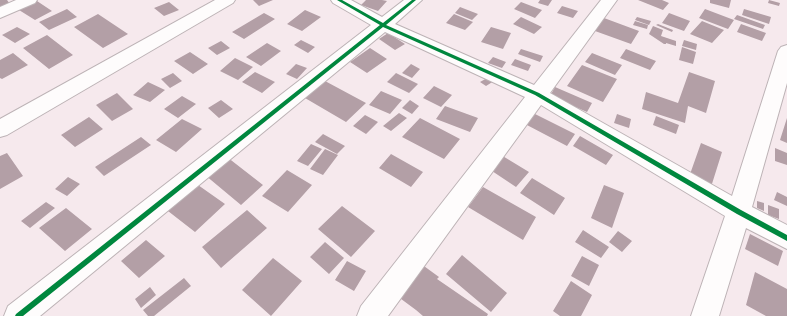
<!DOCTYPE html>
<html>
<head>
<meta charset="utf-8">
<style>
  body { margin:0 }
  canvas { display:block; background:#f6e9ed }
</style>
</head>
<body>
<canvas width="787" height="316"></canvas>
<script>
const g = document.querySelector('canvas').getContext('2d');
g.lineJoin = 'round';
function paint(path, color) {
  g.fillStyle = color;
  g.fill(path, 'evenodd');
}
function strokePath(path, color, width, dash) {
  g.strokeStyle = color;
  g.lineWidth = width;
  g.lineCap = dash ? 'butt' : 'round';
  g.setLineDash(dash || []);
  g.stroke(path);
}
paint(new Path2D(`
  M0,0H7L10,4L0,7Z
  M253,0H273L259,6Z
  M366,0H382L387,1L378,11L361,5Z
  M540,0H552L548,6L538,3Z
  M638,0H662L669,3L663,10Z
  M710,0H731L729,8L710,3Z
  M769,0L780,3L779,6L768,3Z
  M37,1L52,11L35,20L19,10Z
  M169,2L179,10L164,16L154,8Z
  M521,2L542,10L535,18L514,9Z
  M562,6L578,11L573,18L557,13Z
  M460,7L478,14L472,20L455,13Z
  M67,9L77,17L49,30L39,22Z
  M705,9L734,20L728,29L699,18Z
  M744,9L771,17L769,24L742,15Z
  M305,10L321,17L302,31L287,24Z
  M264,13L275,19L244,39L232,32Z
  M669,13L690,21L684,31L662,23Z
  M98,14L128,34L103,48L74,27Z
  M454,14L473,22L465,30L446,23Z
  M737,15L765,25L763,29L734,19Z
  M521,17L542,27L534,34L513,24Z
  M637,17L651,21L649,25L635,20Z
  M604,18L639,31L631,44L595,31Z
  M635,21L648,25L647,29L633,25Z
  M702,21L724,30L712,43L690,34Z
  M658,24L673,30L672,32L656,25Z
  M741,24L766,33L762,41L737,32Z
  M653,26L663,30L661,36L676,41V46L666,43V44H664L649,34Z
  M17,27L30,34L15,43L2,35Z
  M491,27L511,33L503,49L481,42Z
  M388,33L405,44L395,50L379,39Z
  M47,35L73,55L49,69L23,48Z
  M301,40L315,47L308,53L294,45Z
  M684,40L697,44L696,50L682,46Z
  M221,41L230,48L217,55L208,48Z
  M267,43L281,51L261,66L246,57Z
  M682,47L696,52L693,64L679,60Z
  M370,48L387,59L367,73L350,62Z
  M521,49L543,56L540,62L518,54Z
  M626,49L656,61L650,70L620,58Z
  M190,52L208,64L193,74L174,61Z
  M13,53L28,65L2,79L0,78V60Z
  M592,53L622,65L615,75L585,62Z
  M493,57L506,62L502,68L488,63Z
  M235,58L253,67L238,80L220,71Z
  M515,59L531,65L528,71L511,65Z
  M296,64L307,68L297,79L286,74Z
  M411,64L420,69L412,78L402,73Z
  M582,65L617,79L603,102L567,86Z
  M255,72L275,82L262,93L242,82Z
  M689,72L715,81L706,113L688,106L685,123L642,109L646,92L678,103Z
  M173,73L182,81L170,88L161,79Z
  M396,73L418,84L409,93L387,82Z
  M489,77L494,81L486,86L480,82Z
  M325,81L366,103L346,122L305,98Z
  M148,82L165,90L150,102L133,95Z
  M434,86L452,95L441,107L423,98Z
  M555,87L592,103L587,112L550,96Z
  M381,91L402,100L390,114L369,105Z
  M117,93L133,109L112,121L96,105Z
  M182,96L196,104L178,118L164,109Z
  M221,100L233,109L219,118L208,108Z
  M410,100L419,106L412,114L402,108Z
  M445,106L478,118L470,132L436,119Z
  M399,113L407,118L391,131L383,126Z
  M533,113L575,134L567,146L525,124Z
  M617,114L631,119L629,128L614,123Z
  M365,115L378,122L366,134L353,126Z
  M656,116L679,125L676,134L653,125Z
  M89,117L103,129L75,147L61,135Z
  M420,118L460,139L444,159L402,137Z
  M787,118V143L780,140Z
  M182,119L202,129L176,152L156,140Z
  M323,134L345,146L337,154L315,142Z
  M580,136L613,155L606,165L573,146Z
  M141,137L151,145L104,176L95,167Z
  M701,143L722,152L711,187L689,177Z
  M311,144L322,149L308,166L297,161Z
  M775,148L787,153V165L775,161Z
  M325,149L338,155L323,175L310,169Z
  M7,153L23,176L0,189V156Z
  M391,154L423,172L411,187L379,168Z
  M501,155L529,172L516,187L489,169Z
  M227,157L263,185L241,205L205,175Z
  M287,170L312,185L288,212L262,196Z
  M68,177L80,184L67,196L55,189Z
  M532,178L565,198L554,215L520,193Z
  M198,185L225,204L195,232L168,211Z
  M604,185L624,193L612,228L591,218Z
  M483,187L536,217L523,240L468,207Z
  M777,192L787,197V206L774,200Z
  M757,201L764,203V211L757,208Z
  M46,202L55,208L30,228L21,221Z
  M768,205L779,209V219L768,215Z
  M342,206L375,231L351,257L318,229Z
  M66,208L92,229L65,251L39,228Z
  M247,210L267,228L221,268L202,247Z
  M583,230L609,247L601,258L575,242Z
  M618,231L632,241L622,252L609,242Z
  M750,234L783,251L778,266L745,249Z
  M146,240L165,256L139,278L121,261Z
  M325,242L344,258L329,274L310,257Z
  M462,255L507,293L491,312L446,274Z
  M582,256L599,265L589,286L571,276Z
  M273,258L302,281L271,316L242,290Z
  M347,261L366,271L354,291L335,280Z
  M417,261L439,277L437,279L488,314L487,316H423L416,310L393,293Z
  M755,272L787,289V316H766L746,305Z
  M184,278L191,286L154,316H148L143,310Z
  M571,281L592,295L581,316H560L553,311Z
  M150,287L156,295L141,308L135,299Z`), '#b39fa6');
const street = new Path2D(`
  M16,0H37L35,3L0,18V7Z
  M215,0H235L233,3L7,135L0,137V119Z
  M331,0H351L382,17L404,0H422L395,24L534,85L601,0H617L550,93L732,196L778,51L781,47L787,45V83L752,207L787,225V249L746,228L719,316H691L725,216L541,105L388,316H357L361,306L525,97L385,32L40,316H4L8,306L371,25L333,3Z`);
strokePath(street, '#bdb3b6', 2);
paint(street, '#fefcfc');
paint(new Path2D(`
  M337,0H342L383,23L412,0H416L386,25L539,93L741,210L787,235V241L737,214L535,95L383,27L23,316H15L16,314L380,25Z`), '#00873e');
</script>
</body>
</html>
